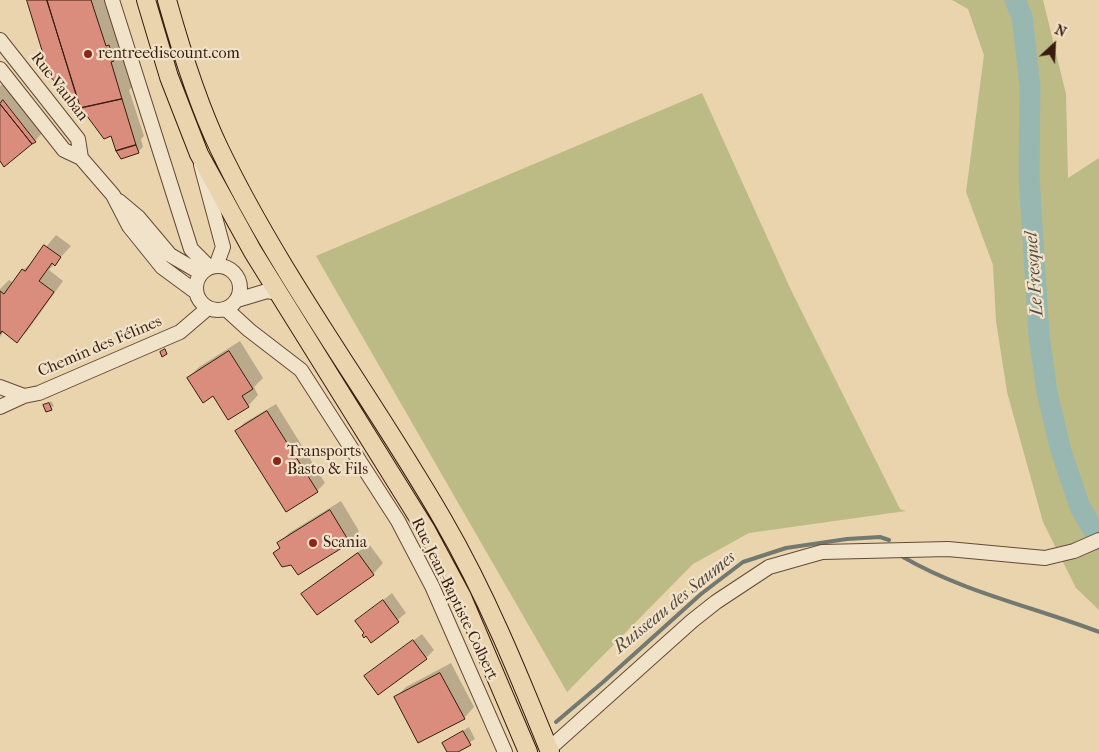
<!DOCTYPE html>
<html>
<head>
<meta charset="utf-8">
<style>
  body { margin:0 }
  #map { position:relative; width:1099px; height:752px; overflow:hidden; background:#e9d4ad; font-family:"IM FELL French Canon",serif }
  canvas { display:block }
  .north { position:absolute; left:1029px; top:20px; width:50px; height:50px; -webkit-text-stroke:4px #f1e3ca; paint-order:stroke; rotate:25deg; font-size:14px; font-weight:700; line-height:20px; text-align:center; color:#391c10 }
  .north::after { content:''; display:block; margin:auto; width:18px; height:22px; background:#391c10; clip-path:polygon(50% 0,100% 100%,50% 72%,0 100%) }
</style>
</head>
<body>
<div id="map">
<canvas width="1099" height="752"></canvas>
<div class="north">N</div>
</div>
<script>
const g = document.querySelector('canvas').getContext('2d');
g.lineJoin = 'round';
function paint(path, color) {
  g.fillStyle = color;
  g.fill(path, 'evenodd');
}
function strokePath(path, color, width, dash) {
  g.strokeStyle = color;
  g.lineWidth = width;
  g.lineCap = dash ? 'butt' : 'round';
  g.setLineDash(dash || []);
  g.stroke(path);
}
function write(font, color, halo, rows, align = 'center') {
  g.font = font + ' "IM FELL French Canon",serif';
  g.lineWidth = 4.5;
  g.setLineDash([]);
  g.textBaseline = 'middle';
  g.strokeStyle = halo;
  g.fillStyle = color;
  for (const [text, x, y, turn = 0] of rows) {
    g.save();
    g.translate(x, y);
    g.rotate((+turn || 0) * Math.PI / 180);
    g.textAlign = isNaN(turn) ? turn : align;
    if (halo) g.strokeText(text, 0, 0);
    g.fillText(text, 0, 0);
    g.restore();
  }
}
paint(new Path2D(`
  M952,0H1043L1066,94L1068,178L1099,158V610L1076,588L1043,522L1007,392L996,321L993,265L966,192L984,55L968,9Z
  M702,93L790,288L900,509L906,511L749,533L693,564L567,692L316,256Z`), '#bdbb85');
paint(new Path2D(`
  M28,0H105L116,36L119,35L124,49L121,52L132,87L129,90L144,136L141,139L143,147L138,152L112,135L77,93L69,97Z
  M3,84L42,133L35,141L0,159V86Z
  M56,235L71,246L49,270L63,281L28,330L17,341L4,331L0,337V289L9,280L14,283L23,270L35,260Z
  M240,341L263,378L254,387L258,395L248,406L188,378L199,367Z
  M51,401L54,406L47,410L45,406Z
  M276,404L325,483L317,491L286,510L237,431L244,423Z
  M341,501L359,531L349,542L291,563L275,553L281,547L279,544L289,533Z
  M369,544L383,563L373,574L303,594L314,584Z
  M392,593L406,613L372,641L357,621Z
  M422,634L434,650L426,658L366,676Z
  M451,663L474,707L464,718L395,698L406,687Z
  M469,727L475,739L455,752H448L443,743Z`), '#0003');
strokePath(new Path2D(`
  M903,557C963,592 1034,607 1099,632
  M556,722L602,683L701,594L743,562L786,548L847,539L880,537L889,540`), '#727970', 4);
strokePath(new Path2D(`
  M1015,0L1022,16L1030,86L1029,176L1039,335L1047,392L1061,451L1080,507L1099,540`), '#98b7b0', 21);
const building = new Path2D(`
  M27,0H47L76,95L68,98L50,76Z
  M47,0H91L106,46L109,45L114,61L111,62L122,99L81,108Z
  M122,99L136,145L116,151L111,136L104,139L81,108Z
  M3,100L36,142L32,144L0,104Z
  M0,104L32,144L4,167L0,161Z
  M136,145L139,153L121,159L116,151Z
  M44,245L61,257L55,266L52,263L39,281L54,292L17,343L2,331L0,334V291L4,294L22,269L25,271Z
  M165,349L167,354L162,357L160,352Z
  M229,351L253,389L242,396L249,407L228,420L213,396L203,403L187,378Z
  M49,403L52,410L46,412L43,405Z
  M267,411L318,492L286,512L235,431Z
  M330,510L350,543L298,575L291,565L282,567L273,553L280,548L277,543Z
  M358,553L374,575L317,615L301,594Z
  M383,600L399,622L371,643L366,636L364,638L362,635L364,633L355,621Z
  M413,640L427,659L378,695L364,676Z
  M440,673L465,719L418,743L394,697Z
  M463,731L471,745L458,752H447L442,743Z`);
paint(building, '#da8d7c');
strokePath(building, '#391c10', 1);
const minor = new Path2D(`
  M112,0L191,249L209,267
  M0,40L78,139L81,158
  M0,69L64,150L81,158L113,195L129,226L162,267L196,292
  M201,165L223,247L216,266
  M119,201L138,217L170,255L201,273
  M196 288a22 22 0 1 1 44 0a22 22 0 1 1-44 0Z
  M237,300L267,291L279,293
  M226,309L249,330L301,370L398,521L432,586L505,752
  M0,387L24,396L39,393L180,332L208,308
  M0,407L24,396
  M549,749L692,621L716,602L769,567L822,552L948,549L1045,558L1074,551L1099,540`);
const major = new Path2D(`
  M146,0L169,77L199,154L253,252L426,530L462,597L528,752
  M167,0C181,50 197,102 219,148C282,279 371,395 443,520C486,594 518,673 550,752`);
strokePath(minor, '#654a37', 16);
strokePath(major, '#391c10', 20);
strokePath(minor, '#f1e3ca', 14);
strokePath(major, '#e9d4ad', 18);
for (const [x, y, r, color] of [
  [88,54,5,"#8f2418"],
  [277,461,5,"#8f2418"],
  [313,543,5,"#8f2418"]
]) {
  const dot = new Path2D();
  dot.arc(x, y, r, 0, 2 * Math.PI);
  g.fillStyle = color;
  g.fill(dot);
  strokePath(dot, '#f1e3ca', 2);
}
write('16px', '#391c10', '#f1e3ca', [
  ["rentreediscount.com",98,54],
  ["Transports",287,452],
  ["Basto & Fils",287,470],
  ["Scania",323,543]
], 'left');
write('16px', '#391c10', '#f1e3ca', [
  ["Rue Vauban",59,87,52],
  ["Chemin des Félines",100,347,-23],
  ["Rue Jean-Baptiste Colbert",454,599,64]
]);
write('italic 18px', '#564a40', '#f1e3ca', [
  ["Le Fresquel",1035,274,-94],
  ["Ruisseau des Saumes",675,603,-39]
]);
</script>
</body>
</html>
